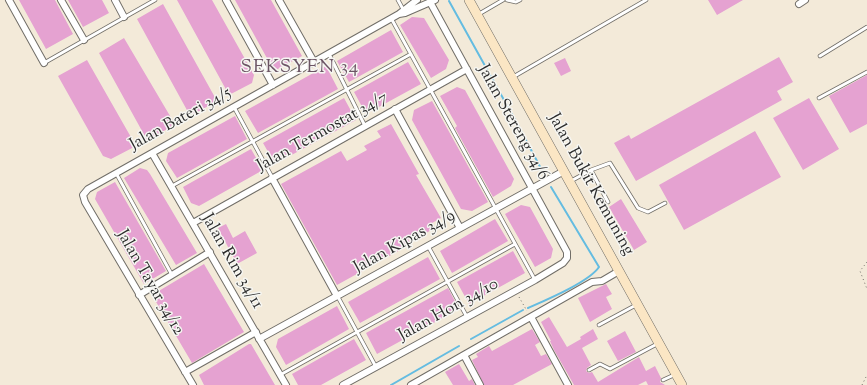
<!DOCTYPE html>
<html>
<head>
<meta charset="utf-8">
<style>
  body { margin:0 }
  canvas { display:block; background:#f3ead9 }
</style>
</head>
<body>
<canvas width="867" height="385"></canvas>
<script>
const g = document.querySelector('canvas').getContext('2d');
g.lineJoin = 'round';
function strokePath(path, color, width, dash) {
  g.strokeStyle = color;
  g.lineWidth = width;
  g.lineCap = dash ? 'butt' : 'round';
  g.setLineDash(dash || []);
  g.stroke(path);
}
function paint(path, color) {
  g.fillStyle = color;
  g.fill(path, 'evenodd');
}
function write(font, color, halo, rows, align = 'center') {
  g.font = font + ' "Sorts Mill Goudy",serif';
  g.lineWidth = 3;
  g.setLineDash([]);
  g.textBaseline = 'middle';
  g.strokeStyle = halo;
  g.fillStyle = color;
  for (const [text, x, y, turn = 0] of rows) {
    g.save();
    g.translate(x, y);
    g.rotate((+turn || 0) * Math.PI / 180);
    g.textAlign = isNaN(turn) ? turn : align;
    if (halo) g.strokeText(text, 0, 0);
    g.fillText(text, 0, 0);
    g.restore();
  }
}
strokePath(new Path2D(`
  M449,1L514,118L545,176
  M528,308C546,300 589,282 599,267L551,187
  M471,339L523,310
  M391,385L459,346`), '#64bce1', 2);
paint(new Path2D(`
  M19,0H55L73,34L46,49Z
  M68,0H102L109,13L83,27Z
  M177,0H212L254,75L252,83L229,95Z
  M235,0H271L302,56L274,71Z
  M708,0H743L717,15Z
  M163,4L217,101L194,114L188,112L137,19Z
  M412,17L424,18L449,60L446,69L431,78L400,25Z
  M391,30L403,52L349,82L337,61Z
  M124,38L173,121L171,127L147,140L99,53Z
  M779,57L793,82L777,91L782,100L636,181L614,143L629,135L631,139Z
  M565,58L571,71L561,76L554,63Z
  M87,60L136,146L111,159L103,156L58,76Z
  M408,62L421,84L366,114L354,92Z
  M326,66L338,89L258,133L245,111Z
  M867,75V124L850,133L829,96Z
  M457,87L465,90L514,179L511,186L493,197L455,128L457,126L440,96Z
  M344,98L356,120L275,164L263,143Z
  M809,98L839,149L803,170L773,118Z
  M432,101L487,200L488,202L472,211L461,209L412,120L414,110Z
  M235,116L247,139L177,178L166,161L168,153Z
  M391,124L419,174L416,175L441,218L432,223L435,228L419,237L417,234L408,239L411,244L337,285L281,184L341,151L347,161L367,150L364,146L381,137L377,131Z
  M755,131L781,177L684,230L659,185Z
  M251,149L263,170L199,206L191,203L183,187Z
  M140,168L147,170L150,174L197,253L176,265L124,178Z
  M115,182L166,271L144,284L95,199L97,192Z
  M621,199L647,242L634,250L609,207Z
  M521,205L530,207L553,249L551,258L535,267L505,214Z
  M495,219L508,241L452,273L440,251Z
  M226,224L233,238L245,231L257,253L237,264L218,228Z
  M513,251L525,273L469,304L457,282Z
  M428,257L440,279L360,323L348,302Z
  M204,264L244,332L192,363L152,295Z
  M606,284L612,294L606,297L612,309L590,322L578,298Z
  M448,288L459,309L377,354L366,333Z
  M337,306L349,329L286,365L276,347L278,339Z
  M549,317L567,347L581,339L580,337L593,329L598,339L582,348L591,365L587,368L586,371L589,373L592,372L598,382L639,357L646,371L655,366L661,378L660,382L665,385H648L646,381L638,385H574L554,350L550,341H551L541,322Z
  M532,329L540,342L535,345L541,356L546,354L552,364L513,385H484L472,360L478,357L476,354L489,346L492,351Z
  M625,331L636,352L618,361L607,341Z
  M354,339L366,360L321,385H298L292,374Z
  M249,344H251L275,385H204L199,375Z
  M459,364L469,381L472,379L475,385H453L445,372Z`), '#e5a2d1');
const lane = new Path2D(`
  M398,0L404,11
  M507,0L516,2L520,0
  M479,14L503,0
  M391,18L535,280
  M329,54L365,126
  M820,56L867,27
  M44,63L155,0
  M513,77L646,0
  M819,98L867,72
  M234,107L272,177
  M591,170L608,202
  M116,173L172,275
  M571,181L591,170L610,163L638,208L648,212L665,203
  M172,186L411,54
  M428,246L467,317
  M338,297L376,367
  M599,325L636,305
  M589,370L600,364L610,369L657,344
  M280,375L515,244
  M663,380L674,375`);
const street = new Path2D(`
  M9,0L44,63
  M61,0L84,40
  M115,0L124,17
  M226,0L273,85
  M279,0L314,62
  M799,4L805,0
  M399,14L417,0
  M395,109L460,228
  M152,153L286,385
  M272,178L337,296
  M193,223L467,69
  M139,295L210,252
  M531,317L568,385
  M259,339L564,171
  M464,355L480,385
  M185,372L256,332
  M193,385L85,202L83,195L88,189L399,14L405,13L435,0
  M343,385L535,280L563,263L567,258V252L430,2
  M411,385L592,282L602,281L619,271`);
const secondary = new Path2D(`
  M469,0L682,385`);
strokePath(lane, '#716e68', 4.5);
strokePath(street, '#716e68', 8);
strokePath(secondary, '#716e68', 10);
strokePath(new Path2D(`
  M867,262L860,271L867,289
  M519,297L527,311
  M862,385L867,375`), '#716e68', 1, [1, 3]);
strokePath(lane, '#fff', 3);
strokePath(street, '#fff', 6);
strokePath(secondary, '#fbe6c4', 9);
write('17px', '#2b2b2b', '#f6f6f2', [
  ["Jalan Bateri 34/5",181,120,-29],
  ["Jalan Stereng 34/6",512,123,61],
  ["Jalan Termostat 34/7",323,133,-29],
  ["Jalan Bukit Kemuning",590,185,61],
  ["Jalan Kipas 34/9",405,243,-29],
  ["Jalan Rim 34/11",231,262,60],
  ["Jalan Tayar 34/12",149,283,60],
  ["Jalan Hon 34/10",449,311,-29]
]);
g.letterSpacing = '1px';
write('19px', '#6c5565', '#f6f6f2', [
  ["SEKSYEN 34",300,69]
]);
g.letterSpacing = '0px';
</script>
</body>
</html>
